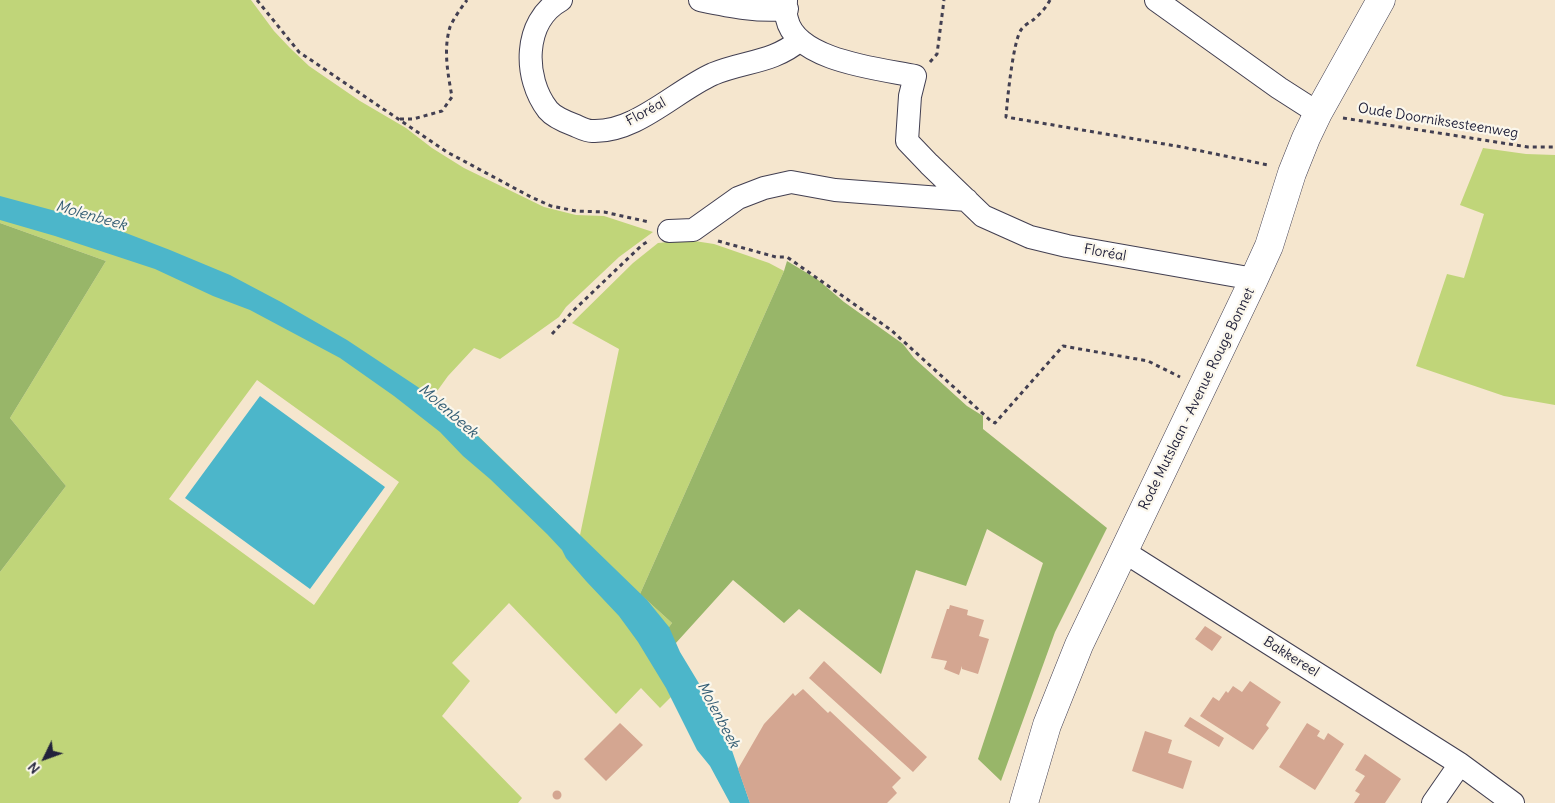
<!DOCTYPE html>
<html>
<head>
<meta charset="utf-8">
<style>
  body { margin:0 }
  #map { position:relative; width:1555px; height:803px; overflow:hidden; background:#f5e6ce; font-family:Delius,sans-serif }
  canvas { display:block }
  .north { position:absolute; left:20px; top:733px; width:50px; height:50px; -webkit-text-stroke:4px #fbf7ec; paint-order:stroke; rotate:228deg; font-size:14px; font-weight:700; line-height:20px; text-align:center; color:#22223b }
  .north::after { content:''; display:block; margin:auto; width:18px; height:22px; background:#22223b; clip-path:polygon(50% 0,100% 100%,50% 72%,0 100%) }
</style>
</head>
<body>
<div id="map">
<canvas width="1555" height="803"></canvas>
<div class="north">N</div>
</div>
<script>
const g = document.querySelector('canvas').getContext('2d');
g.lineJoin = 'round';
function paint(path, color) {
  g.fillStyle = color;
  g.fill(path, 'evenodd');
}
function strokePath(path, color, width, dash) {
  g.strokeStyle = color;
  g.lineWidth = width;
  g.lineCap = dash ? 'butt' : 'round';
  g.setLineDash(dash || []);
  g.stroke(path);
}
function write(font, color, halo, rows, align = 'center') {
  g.font = font + ' Delius,sans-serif';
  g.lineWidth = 4.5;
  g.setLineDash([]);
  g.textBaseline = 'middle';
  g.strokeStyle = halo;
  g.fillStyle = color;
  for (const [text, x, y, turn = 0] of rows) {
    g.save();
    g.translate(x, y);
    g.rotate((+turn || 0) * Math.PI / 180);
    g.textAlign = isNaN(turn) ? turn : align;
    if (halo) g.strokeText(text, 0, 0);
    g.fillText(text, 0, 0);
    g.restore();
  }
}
paint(new Path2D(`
  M0,0H251L274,31L290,48L309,66L360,101L406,128L432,148L464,168L544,207L576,215L604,216L653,232L619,257L566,307L559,317L500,359L474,348L448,376L435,394L580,535L619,349L572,323L633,263L658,243L688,240L714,244L769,263L784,271L640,594L672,623L647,656L684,684L660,708L641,688L616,714L509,603L452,663L470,681L442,716L522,798L518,803H0V572L66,486L10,418L106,261L0,223ZM257,380L399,482L314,605L169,499Z
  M1483,148L1526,154L1555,155V405L1504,396L1416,366L1447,274L1464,278L1484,214L1460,205Z`), '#c0d579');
paint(new Path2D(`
  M0,223L106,261L10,418L66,486L0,572Z
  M787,261L817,279L844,302L903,344L914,358L967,406L983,416V429L1107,528L1055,632L1001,781L978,759L1043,563L987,529L966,586L916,570L881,674L799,609L784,623L733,580L656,665L647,656L672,623L640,594L784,271Z`), '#98b669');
paint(new Path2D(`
  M0,196L100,223L170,250L230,275L281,302L347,340L448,407L647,600L669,627L680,652L712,705L727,736L750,803H730L710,766L697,750L666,688L638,642L619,616L586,581L566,558L562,550L547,534L490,479L463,456L440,432L394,396L340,358L250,310L213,296L155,269L55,236L0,220Z
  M260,396L385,487L310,589L185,498Z`), '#4cb6ca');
paint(new Path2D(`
  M950,605L968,610L967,615L984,620L979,636L989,639L978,674L962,669V666L959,675L944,669L947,661L931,658L947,609H949Z
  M1205,626L1222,637L1212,651L1195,639Z
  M824,661L927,757L913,772L809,678Z
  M1250,681L1281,702L1266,725L1269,728L1253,750L1200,716L1213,697L1219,701L1226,691L1228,693L1233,686L1242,692Z
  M803,689L828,713L830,711L901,778L892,787L897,793L887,803H750L738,769L764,724L793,693L795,696Z
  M1190,717L1224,738L1219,747L1184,726Z
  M620,723L643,745L606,781L584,759Z
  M1307,723L1320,731L1317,736L1324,740L1328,733L1344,744L1315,790L1279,767Z
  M1145,731L1172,740L1168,753L1192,761L1183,789L1132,771Z
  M1365,754L1401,779L1385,803H1354L1360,794L1355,791L1365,776L1355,770Z
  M552.5 795a4.5 4.5 0 1 1 9 0a4.5 4.5 0 1 1-9 0Z`), '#d4a691');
const minor = new Path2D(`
  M561,0C523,21 523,78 548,110C553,116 566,122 574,125C579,127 586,131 592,131C636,133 675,91 713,74C744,61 773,63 800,40
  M700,0C729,6 757,12 787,9
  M786,0C786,6 785,14 787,19C796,61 881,69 915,76L910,96L907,141L929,164L983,216L1030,237L1067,246L1254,279
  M1156,0L1279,88L1318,113
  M669,231L693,230L738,198L764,188L791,182L835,190L967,200
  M1123,551L1460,764L1513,803
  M1433,803L1460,764`);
const tertiary = new Path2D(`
  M1024,803L1047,725L1079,645L1254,279L1269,246L1292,173L1306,138L1318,113L1381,0`);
strokePath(minor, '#423f51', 24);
strokePath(tertiary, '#423f51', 29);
strokePath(new Path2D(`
  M257,0L299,52L447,152L531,197L551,206L576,211L604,212L649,222
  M1050,0C1046,8 1039,15 1033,20C1029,23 1023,26 1021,30C1013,41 1007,102 1006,117L1182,147L1268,165
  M930,62L937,54L944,0
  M1343,118L1528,147H1555
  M400,119H413L442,111L452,97C448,74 443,50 450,27C454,18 461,8 467,0
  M718,241L776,257H787L891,330L991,421L995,423L1063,346L1148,361L1180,377
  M552,334L574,310L642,245L650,240`), '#423f51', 3, [4, 4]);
strokePath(minor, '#fff', 22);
strokePath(tertiary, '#fff', 28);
write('14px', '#22223b', '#fbf7ec', [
  ["Floréal",646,112,-29],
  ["Oude Doorniksesteenweg",1438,121,9],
  ["Floréal",1105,253,10],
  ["Rode Mutslaan - Avenue Rouge Bonnet",1197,399,-64],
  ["Bakkereel",1291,657,32]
]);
write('italic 15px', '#335d74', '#fbf7ec', [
  ["Molenbeek",91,216,16],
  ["Molenbeek",448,411,41],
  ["Molenbeek",718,715,62]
]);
</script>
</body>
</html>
